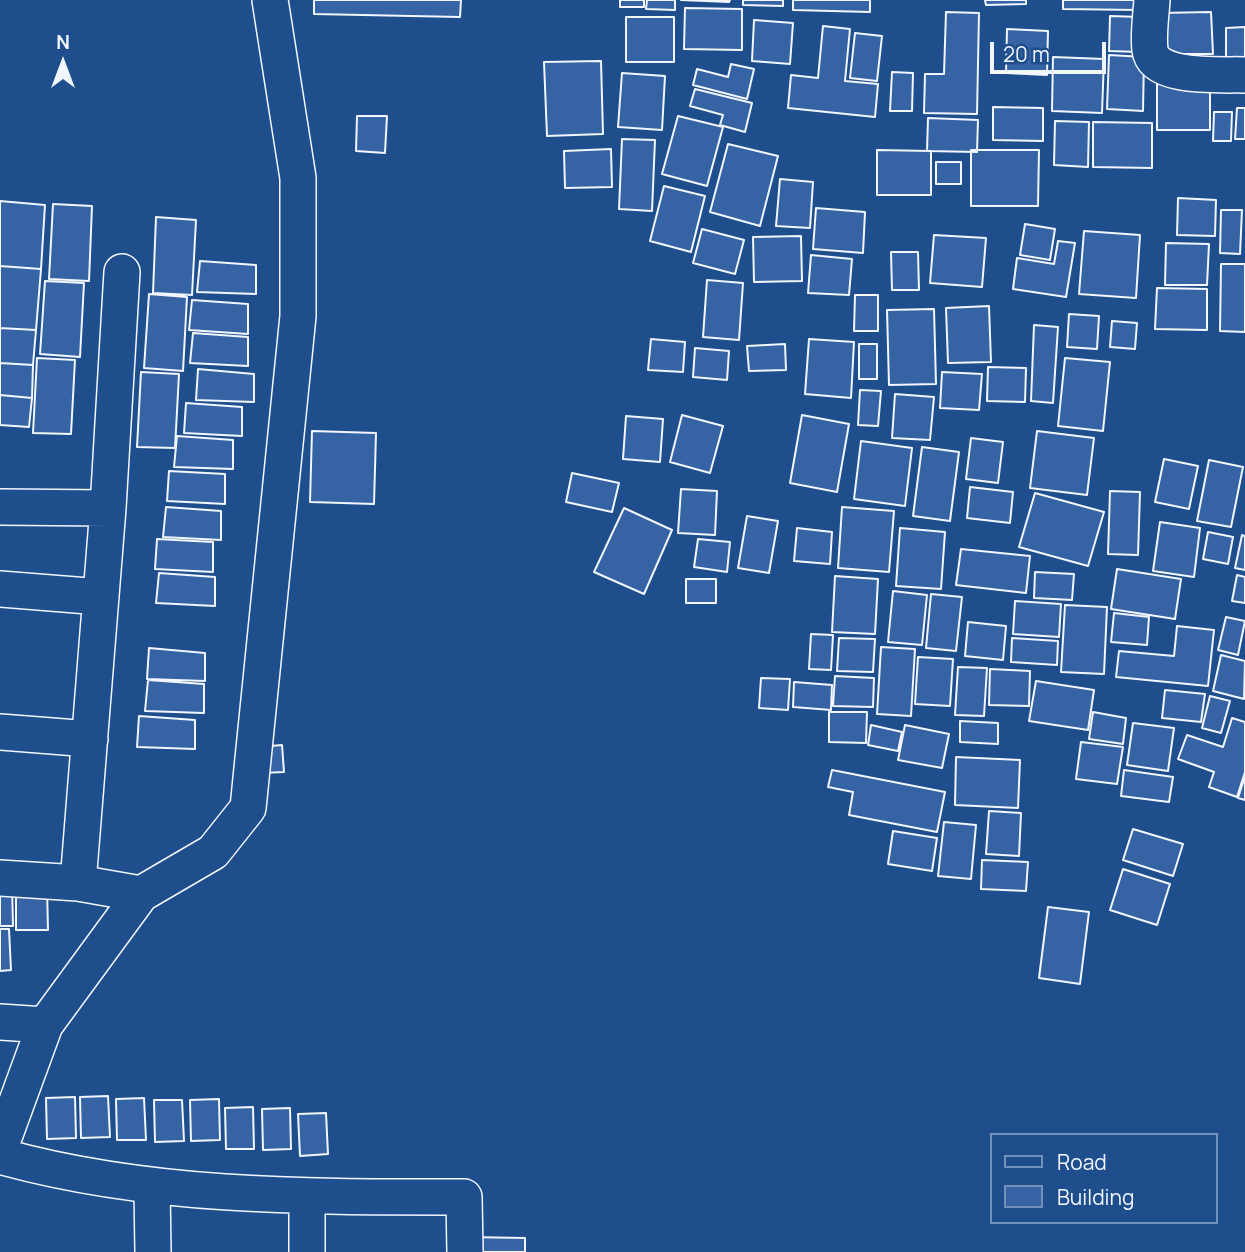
<!DOCTYPE html>
<html>
<head>
<meta charset="utf-8">
<style>
  body { margin:0 }
  #map { position:relative; width:1245px; height:1252px; overflow:hidden; background:#1f4e8c; font-family:Manrope,sans-serif }
  canvas { display:block }
  .legend { position:absolute; left:990px; top:1133px; width:228px; height:91px; box-sizing:border-box; background:#1f4e8c; border:2px solid #7391ba; margin:0; padding:9px 12px; list-style:none; font-size:21px; color:#f2f6ff }
  .legend li { display:flex; align-items:center; gap:14px; height:35px }
  .legend b { width:35px; border:2px solid #7391ba }
  .north { position:absolute; left:28px; top:28px; width:70px; height:70px; -webkit-text-stroke:5px #1f4e8c; paint-order:stroke; rotate:0deg; font-size:19px; font-weight:700; line-height:28px; text-align:center; color:#f2f6ff }
  .north::after { content:''; display:block; margin:auto; width:24px; height:32px; background:#f2f6ff; clip-path:polygon(50% 0,100% 100%,50% 72%,0 100%) }
  .scale { position:absolute; left:990px; top:42px; width:116px; height:32px; box-sizing:border-box; border:4px solid #f2f6ff; border-top:0; padding-left:9px; font-size:21px; line-height:24px; white-space:nowrap; color:#f2f6ff; -webkit-text-stroke:5px #1f4e8c; paint-order:stroke }
</style>
</head>
<body>
<div id="map">
<canvas width="1245" height="1252"></canvas>
<ul class="legend">
<li><b style="height:9px;background:#1f4e8c"></b>Road</li>
<li><b style="height:19px;background:#3563a3"></b>Building</li>
</ul>
<div class="north">N</div>
<div class="scale">20 m</div>
</div>
<script>
const g = document.querySelector('canvas').getContext('2d');
g.lineJoin = 'round';
function paint(path, color) {
  g.fillStyle = color;
  g.fill(path, 'evenodd');
}
function strokePath(path, color, width, dash) {
  g.strokeStyle = color;
  g.lineWidth = width;
  g.lineCap = dash ? 'butt' : 'round';
  g.setLineDash(dash || []);
  g.stroke(path);
}
const building = new Path2D(`
  M314,0H461L460,17L314,14Z
  M620,0H644V7H620Z
  M647,0H675V10L646,9Z
  M681,0H730L729,2Z
  M743,0H783V6L743,5Z
  M793,0H870V12L793,10Z
  M985,0H1026V4L986,5Z
  M1063,0H1138V10L1063,9Z
  M685,8L742,9V50L684,49Z
  M946,12L979,13L977,114L924,113L925,74H944Z
  M1211,12L1213,54H1159V13Z
  M1110,16L1140,17L1139,52L1109,51Z
  M626,17H674V62H626Z
  M754,20L793,23L790,64L752,61Z
  M823,26L850,29L845,81L878,84L875,117L788,108L791,75L818,78Z
  M1245,27V59H1226V28Z
  M1007,29L1048,31L1047,75L1006,73Z
  M855,33L882,36L877,81L850,78Z
  M1109,55L1144,57L1143,111L1107,109Z
  M1053,57L1104,59L1102,113L1052,111Z
  M601,61L603,134L547,136L544,62Z
  M731,64L754,69L747,99L693,85L697,69L728,77Z
  M892,72L913,73L912,111H890Z
  M622,73L665,76L662,130L618,127Z
  M1157,83H1210V130H1157Z
  M695,89L752,103L745,132L720,125L723,115L690,106Z
  M993,107L1043,108V141L993,140Z
  M1237,108H1245V139H1235Z
  M1214,112H1232L1231,141H1213Z
  M357,116H387L385,153L356,151Z
  M678,116L723,127L707,186L662,174Z
  M928,118L978,120L977,152L927,151Z
  M1055,121L1089,122L1088,167L1054,165Z
  M1093,122L1152,123V168L1093,167Z
  M622,139L655,140L652,211L619,209Z
  M728,144L778,156L760,226L710,212Z
  M611,149L612,187L565,188L564,151Z
  M877,150L931,151V195H877Z
  M971,150H1039L1038,206H971Z
  M936,162H961V184H936Z
  M780,179L813,182L810,228L776,226Z
  M664,186L705,196L691,252L650,241Z
  M1178,198L1216,200L1215,236L1177,235Z
  M0,201L45,205L41,269L0,266Z
  M53,204L92,206L89,281L49,279Z
  M816,208L865,212L863,253L813,249Z
  M1221,210H1242L1240,254L1220,253Z
  M156,217L196,220L192,295L153,293Z
  M1025,224L1055,229L1050,260L1020,255Z
  M702,229L744,240L735,274L693,263Z
  M1084,231L1140,235L1136,298L1079,294Z
  M934,235L986,238L982,287L930,283Z
  M801,236L802,281L754,282L753,237Z
  M1058,241L1075,243L1066,297L1013,289L1017,258L1054,264Z
  M1166,243L1209,244L1207,285H1165Z
  M891,252H918L919,290H892Z
  M811,255L852,259L849,295L808,293Z
  M200,261L256,265V294L197,292Z
  M1221,264H1245V332L1220,331Z
  M0,266L41,269L36,330L0,328Z
  M707,280L743,283L739,340L703,337Z
  M45,281L84,283L80,357L40,354Z
  M1157,288L1207,289V330L1155,329Z
  M149,294L187,297L183,371L144,368Z
  M855,295H878V331H854Z
  M192,300L248,304V334L189,330Z
  M989,306L991,362L948,363L946,308Z
  M934,309L936,384L889,385L887,310Z
  M1069,314L1099,316L1097,349L1067,347Z
  M1112,321L1137,323L1135,349L1110,347Z
  M1034,325L1058,327L1053,403L1031,401Z
  M0,328L36,330L33,365L0,363Z
  M193,333L248,337V366L190,363Z
  M651,339L685,342L683,372L648,370Z
  M809,339L854,342L851,398L805,394Z
  M785,344L786,370L749,371L747,346Z
  M859,344H877V379H859Z
  M695,348L729,351L727,380L693,377Z
  M37,358L75,360L71,434L33,433Z
  M1065,358L1110,362L1103,431L1058,426Z
  M0,363L33,365L32,398L0,395Z
  M988,367L1026,368L1025,402L987,401Z
  M198,369L254,374V402L196,400Z
  M141,372L179,374L175,448L137,447Z
  M942,372L982,374L979,410L940,408Z
  M860,390L881,391L878,426L858,425Z
  M895,394L934,397L930,440L892,438Z
  M0,395L32,398L29,427L0,425Z
  M186,403L242,407V436L184,433Z
  M682,415L723,426L710,473L670,462Z
  M802,415L849,424L837,492L790,483Z
  M626,416L663,419L660,462L623,459Z
  M312,431L376,433L374,504L310,502Z
  M1037,431L1094,438L1087,495L1030,488Z
  M177,436L233,440V469L174,467Z
  M971,438L1003,442L998,483L966,479Z
  M861,441L912,448L905,506L854,499Z
  M922,447L959,452L950,521L913,516Z
  M1164,459L1198,466L1189,509L1155,502Z
  M1209,460L1243,467L1231,527L1197,521Z
  M169,471L225,474V504L167,501Z
  M572,473L619,483L612,512L566,502Z
  M970,487L1013,492L1010,523L967,518Z
  M681,489L717,491L715,535L678,533Z
  M1110,491L1140,492L1138,555L1108,554Z
  M1035,493L1104,512L1088,566L1019,547Z
  M166,507L221,511V540L163,537Z
  M842,507L894,511L889,572L838,568Z
  M624,508L672,530L644,594L594,572Z
  M747,516L778,521L769,573L738,568Z
  M1160,522L1200,528L1194,577L1153,571Z
  M797,528L832,532L830,564L794,561Z
  M900,528L945,532L941,589L896,586Z
  M1208,532L1233,537L1228,564L1203,559Z
  M1242,535L1245,536V570L1235,568Z
  M157,539L213,542V572L155,569Z
  M698,539L730,542L727,572L694,567Z
  M961,549L1030,556L1026,593L956,585Z
  M1117,569L1181,579L1175,619L1111,609Z
  M1035,572L1074,574L1072,600L1034,598Z
  M159,573L215,577V606L156,603Z
  M1237,575L1245,577V603L1232,601Z
  M835,576L878,579L875,634L832,632Z
  M686,579H716V603H686Z
  M893,591L927,595L922,645L888,642Z
  M931,594L962,597L956,651L926,648Z
  M1015,601L1061,604L1059,637L1013,634Z
  M1065,605L1107,607L1104,674L1061,672Z
  M1114,613L1149,617L1147,645L1111,642Z
  M1226,617L1245,621L1238,655L1218,650Z
  M968,622L1006,626L1003,660L965,656Z
  M1177,626L1214,630L1208,686L1116,677L1119,651L1174,656Z
  M811,634L833,635L831,670L809,669Z
  M839,638L875,639L873,672L837,671Z
  M1012,638L1058,641L1057,665L1011,662Z
  M881,647L915,649L911,716L877,714Z
  M149,648L205,653V681L147,679Z
  M1221,655L1245,661L1244,699L1213,691Z
  M918,657L953,659L950,706L915,704Z
  M958,667L987,668L984,716L955,715Z
  M990,669L1030,671L1029,706L989,705Z
  M835,676L874,678L873,707L833,706Z
  M761,678L790,679L788,710L759,708Z
  M148,680L204,684V713L145,711Z
  M1036,681L1094,690L1088,730L1029,721Z
  M794,682L832,685L831,710L793,707Z
  M1165,690L1205,694L1201,722L1162,718Z
  M1210,696L1230,701L1221,733L1202,728Z
  M829,712H867L866,743L829,742Z
  M1093,712L1126,718L1123,744L1089,739Z
  M139,716L195,720V749L137,747Z
  M1232,718L1245,722V772L1237,797L1209,787L1214,772L1178,759L1187,735L1223,747Z
  M960,721L998,723V744L960,742Z
  M1133,723L1174,728L1168,771L1127,765Z
  M871,725L902,732L898,751L868,745Z
  M905,725L949,734L942,768L898,760Z
  M1081,742L1123,747L1117,784L1076,779Z
  M282,745L284,772L261,773L260,747Z
  M956,757L1020,760L1018,808L955,805Z
  M832,770L945,792L937,832L849,815L853,792L828,787Z
  M1124,770L1173,777L1169,802L1121,796Z
  M1245,776V800L1238,798Z
  M989,811L1021,813L1019,856L986,854Z
  M944,822L976,825L971,879L938,876Z
  M1133,829L1183,844L1173,876L1123,860Z
  M893,831L937,838L932,871L888,864Z
  M982,860L1028,862L1026,891L981,889Z
  M1123,869L1170,884L1157,925L1110,910Z
  M0,885H12L13,926H0Z
  M47,888L48,930H16V889Z
  M1048,907L1089,912L1080,984L1039,978Z
  M0,929H9L11,970L0,971Z
  M108,1096L110,1137L81,1138L80,1097Z
  M75,1097L76,1138L47,1139L46,1098Z
  M144,1098L146,1140H117L116,1099Z
  M219,1099L220,1140L191,1141L190,1100Z
  M154,1100H182L184,1141L155,1142Z
  M253,1107L254,1149H226L225,1108Z
  M290,1108L291,1149L263,1150L262,1109Z
  M326,1113L328,1154L300,1156L298,1114Z
  M468,1237L525,1238V1252H468Z`);
paint(building, '#3563a3');
strokePath(building, '#f2f6ff', 2);
const street = new Path2D(`
  M1152,0C1151,16 1148,34 1150,50C1154,80 1222,74 1245,75
  M0,507L108,508
  M0,589L101,597
  M0,732L90,739
  M0,878L78,883L141,894
  M78,883L108,508L122,272
  M0,1022L45,1025
  M0,1148L45,1025L141,894L213,852L248,808L298,316V178L270,0
  M0,1156C151,1198 308,1197 464,1197L465,1252
  M152,1187L153,1252
  M307,1252V1197`);
strokePath(street, '#f2f6ff', 38);
strokePath(street, '#1f4e8c', 35);
</script>
</body>
</html>
